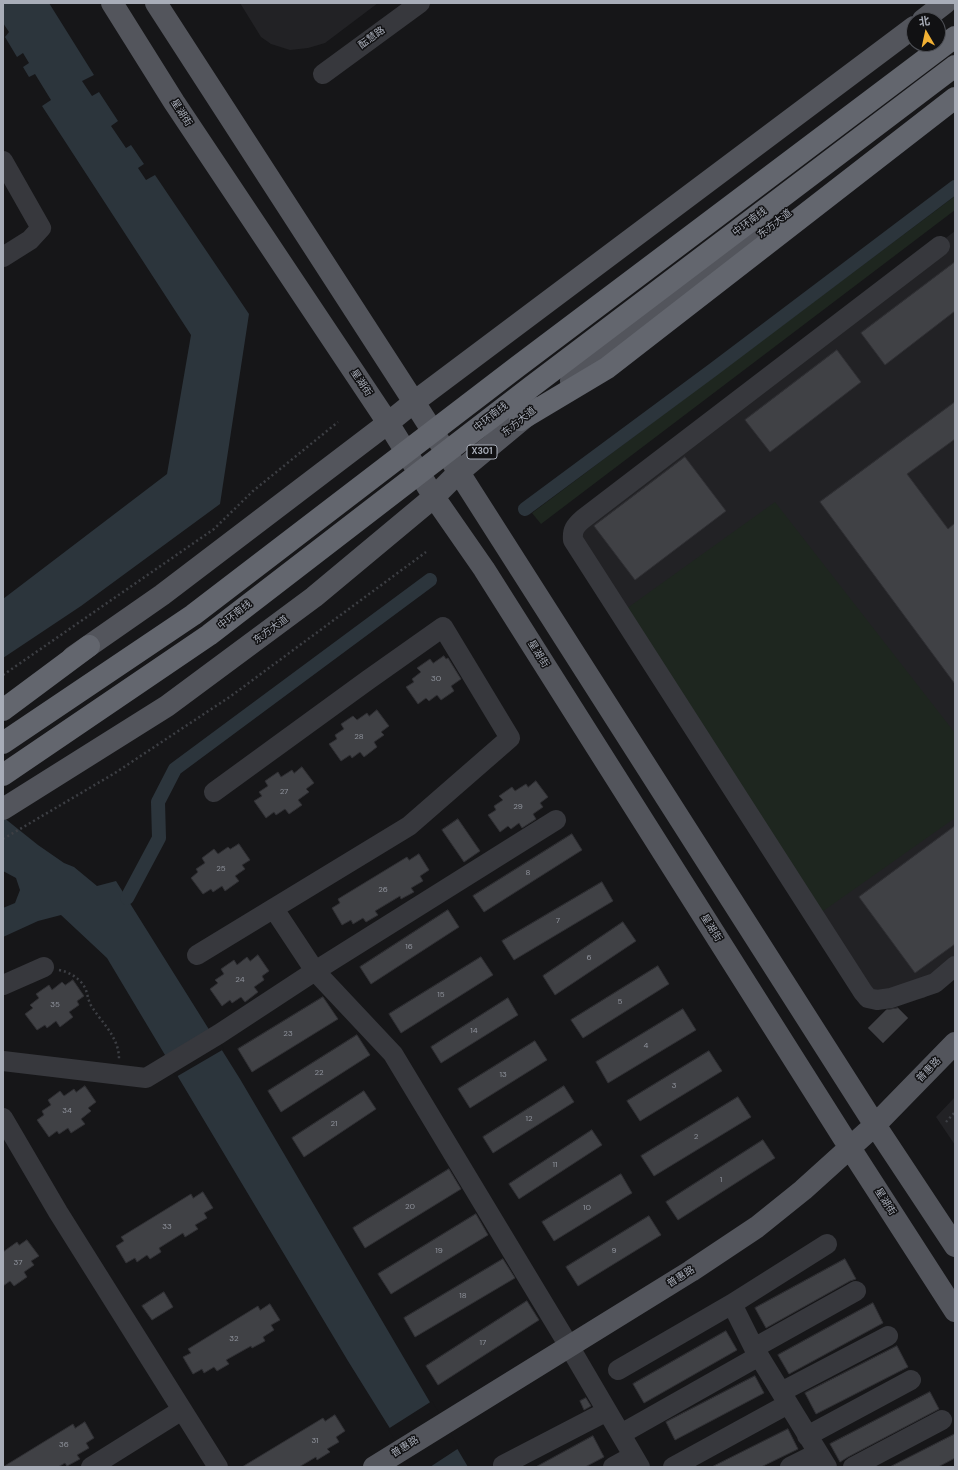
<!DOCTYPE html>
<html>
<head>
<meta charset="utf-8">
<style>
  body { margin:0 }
  #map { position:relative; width:958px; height:1470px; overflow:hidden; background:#161618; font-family:"DM Sans","Noto Sans SC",sans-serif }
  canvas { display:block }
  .frame { position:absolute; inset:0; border:4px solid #a8adb8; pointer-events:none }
  .north { position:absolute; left:906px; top:12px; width:40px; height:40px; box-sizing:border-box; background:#111113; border:1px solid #4d4f55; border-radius:50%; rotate:351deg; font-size:11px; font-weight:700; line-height:16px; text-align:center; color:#a8adb8 }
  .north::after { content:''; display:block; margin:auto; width:14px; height:18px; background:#f2b134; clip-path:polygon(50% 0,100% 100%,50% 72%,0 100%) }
</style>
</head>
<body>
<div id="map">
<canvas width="958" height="1470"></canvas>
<div class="frame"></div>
<div class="north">北</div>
</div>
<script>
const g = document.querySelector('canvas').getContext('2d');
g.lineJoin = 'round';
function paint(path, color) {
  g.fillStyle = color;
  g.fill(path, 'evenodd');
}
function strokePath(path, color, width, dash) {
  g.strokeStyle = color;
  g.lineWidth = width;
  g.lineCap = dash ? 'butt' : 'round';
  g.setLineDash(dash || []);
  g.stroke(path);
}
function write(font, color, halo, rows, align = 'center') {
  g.font = font + ' "DM Sans","Noto Sans SC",sans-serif';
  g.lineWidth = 3;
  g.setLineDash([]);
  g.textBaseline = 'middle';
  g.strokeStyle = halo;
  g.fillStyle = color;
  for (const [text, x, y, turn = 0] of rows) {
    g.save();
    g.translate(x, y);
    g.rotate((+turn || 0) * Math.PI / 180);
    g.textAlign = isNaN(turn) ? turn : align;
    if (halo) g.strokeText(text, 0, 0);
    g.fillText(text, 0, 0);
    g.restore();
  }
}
paint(new Path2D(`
  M240,3H378L325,43L308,48L290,50L271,44L261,37Z
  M955,231V975L924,998L866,1007L569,524Z
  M955,1097V1145L936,1117Z`), '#222225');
paint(new Path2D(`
  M955,196V210L541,524L532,513Z
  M775,502L955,733V818L819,914L626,609Z`), '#1e261f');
paint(new Path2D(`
  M3,3H49L94,75L82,81L92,96L99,92L118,121L111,126L126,148L131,145L144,164L138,168L146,180L155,175L249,314L220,504L81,606L3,658V599L167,474L191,335L42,106L51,100L35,74L29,77L23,67L29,63L23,53L17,57L5,37L9,32L3,23Z
  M3,817L38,845L64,863L74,867L97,886L116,881L240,1079L468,1467H414L348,1361L107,958L61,915L38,921L3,937V908L15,903L20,890L16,878L3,871Z`), '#2c353c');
paint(new Path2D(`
  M213,1031L224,1049L176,1077L165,1059Z
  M432,1401L459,1448L430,1467H411L388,1429Z`), '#161618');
strokePath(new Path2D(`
  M525,509L714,369L955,187
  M127,898L159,838L158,802L175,769L430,580`), '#2c353c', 14);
const building = new Path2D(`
  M955,262V311L885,365L861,333Z
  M837,350L861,382L770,452L745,420Z
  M955,402V439L907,474L948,529L955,523V684L820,502Z
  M685,457L726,511L635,580L594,526Z
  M444,656L446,659L448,658L461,679L451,686L454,691L441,700L437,695L429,701L426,698L418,704L406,687L414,682L412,679L421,672L417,668L430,659L433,663Z
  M377,710L389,726L381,732L384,735L374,742L377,747L364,757L360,752L352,758L350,755L341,761L329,744L337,739L335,735L344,729L341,724L353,716L357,720L367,713L369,716Z
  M302,767L314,783L306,789L309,792L298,800L302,805L289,814L285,809L276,815L274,812L266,818L254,801L262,796L259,792L268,786L265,781L278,772L281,777L292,770L294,773Z
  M536,781L548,797L540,803L543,807L533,814L536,819L522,828L519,823L511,829L508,826L500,832L488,815L496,810L494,806L503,800L499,796L512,787L515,791L526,784L528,787Z
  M458,819L480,851L464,862L442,830Z
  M955,826V944L915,973L859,897Z
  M572,834L582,850L484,912L473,896Z
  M239,844L250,860L242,865L245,869L235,876L239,881L225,891L222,886L213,892L211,889L203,894L191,878L198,872L196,869L205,863L202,858L214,849L218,854L228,847L230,849Z
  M419,854L429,870L420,876L423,881L411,888L414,892L401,899L400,896L375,911L378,915L366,922L363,918L353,924L351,920L342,925L332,908L340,903L338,899L407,857L409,860Z
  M602,882L613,901L514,960L502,941Z
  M448,910L459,927L371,984L360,967Z
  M623,922L636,941L555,995L543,976Z
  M258,955L269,971L262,976L264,980L254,987L258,992L245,1002L241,997L232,1003L230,1000L222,1006L210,989L218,983L215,980L224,974L221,969L234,960L237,965L247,957L250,961Z
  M481,957L493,975L401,1033L389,1014Z
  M658,966L669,984L583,1038L571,1020Z
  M73,980L84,996L77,1001L79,1005L69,1012L73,1017L60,1027L56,1021L47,1028L45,1025L37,1030L25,1014L33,1008L30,1005L39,998L36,994L49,985L52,990L62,982L65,985Z
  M323,997L338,1019L252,1072L238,1049Z
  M508,998L518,1015L441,1063L431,1047Z
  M898,1008L908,1018L883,1043L868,1028L886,1010Z
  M683,1009L696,1030L608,1083L596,1062Z
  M357,1035L370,1055L281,1112L268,1091Z
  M535,1041L547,1060L470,1108L458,1089Z
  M709,1051L722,1071L640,1121L627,1101Z
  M85,1086L96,1102L88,1108L91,1111L81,1119L85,1124L71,1133L68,1128L59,1134L57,1131L49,1137L37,1120L44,1115L42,1111L51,1105L48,1100L60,1091L64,1096L74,1089L76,1092Z
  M564,1086L574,1102L493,1153L483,1137Z
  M364,1091L376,1109L304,1157L292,1138Z
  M738,1097L751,1117L654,1176L641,1156Z
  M592,1130L602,1145L519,1199L509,1184Z
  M763,1140L775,1158L678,1220L666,1202Z
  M449,1169L461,1189L365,1248L353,1228Z
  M621,1174L632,1193L554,1241L542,1222Z
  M203,1192L213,1208L204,1213L207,1218L195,1225L198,1229L185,1237L183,1233L159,1248L161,1252L150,1259L147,1255L137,1262L135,1258L126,1263L116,1246L124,1241L121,1237L191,1194L193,1198Z
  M476,1214L488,1235L391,1294L378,1274Z
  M649,1216L661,1235L578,1286L566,1267Z
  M27,1240L39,1256L31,1261L34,1265L24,1272L27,1277L14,1286L10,1281L3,1286V1252L17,1242L19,1245Z
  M503,1259L515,1278L415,1337L404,1318Z
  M845,1259L856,1279L850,1281L766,1328L755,1308Z
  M164,1292L173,1307L152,1320L142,1306Z
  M527,1301L539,1320L438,1385L426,1366Z
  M873,1303L883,1323L789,1374L778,1355Z
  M270,1304L280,1320L271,1325L274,1330L263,1337L265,1341L252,1348L251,1346L226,1360L229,1364L217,1371L214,1367L204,1373L202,1369L193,1374L183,1357L191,1353L188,1349L258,1306L260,1310Z
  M726,1331L737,1350L644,1403L633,1384Z
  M897,1346L908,1367L816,1414L805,1393Z
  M755,1376L764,1393L675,1440L666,1422Z
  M930,1392L939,1409L848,1457L840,1462L830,1444Z
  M586,1398L591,1406L584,1410L580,1401Z
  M335,1415L345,1431L336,1437L339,1442L327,1449L330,1452L317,1460L316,1457L299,1467H242L323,1418L325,1421Z
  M85,1422L94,1438L86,1443L89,1448L77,1455L80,1459L67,1466L65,1463L58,1467H3L73,1424L75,1428Z
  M788,1429L798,1449L761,1467H712Z
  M955,1434V1458L938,1467H890Z
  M593,1436L604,1457L585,1467H536Z`);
paint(building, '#404145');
strokePath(building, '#303034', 1);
strokePath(new Path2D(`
  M3,675L214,529L253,491L338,422
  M3,839L115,773L231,696L426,552
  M59,970C68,972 74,975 81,982C89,991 86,998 92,1007C102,1023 119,1037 119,1059
  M946,1122L955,1112`), '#3d3f44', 2.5, [2, 3]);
strokePath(new Path2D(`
  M323,74L420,3
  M3,161L41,228L30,240L3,257
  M940,246L583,519C575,526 572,530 573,540L863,992L868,998L877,1000L891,998L935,983L955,966
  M274,909L315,971L393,1054L569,1346L640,1467
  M197,955L409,826L510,738L443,627L368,680L214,792
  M3,985L44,967
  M3,1061L146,1078L219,1034L315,971L556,820
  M3,1118L58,1212L218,1467
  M732,1304L754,1348L827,1467
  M754,1348L856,1291
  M618,1370L732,1304L827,1244
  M781,1392L888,1336
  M621,1434L759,1356
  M807,1436L911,1380
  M503,1465L607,1411
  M91,1467L182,1410
  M613,1467L633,1456
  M673,1467L788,1404
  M790,1467L818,1453
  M853,1467L942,1420`), '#37383d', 20);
strokePath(new Path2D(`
  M112,3L174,102L388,423L434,497L484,569L850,1148L955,1311
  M156,3L414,402L875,1125L955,1246
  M923,20L945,3
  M571,381L766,231
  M73,657L162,595L388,423L414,402L914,27
  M3,809L167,706L314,597L434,497L459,472L536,408
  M374,1467L691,1271L757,1227L803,1190L875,1125L955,1043`), '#53555c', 22);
strokePath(new Path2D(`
  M520,420L607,368L955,98
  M3,710L89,646`), '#63666e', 22);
strokePath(new Path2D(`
  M3,743L193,615L517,367L955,37
  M3,775L209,635L531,387L955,66`), '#63666e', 22);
write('8px', '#8e929b', null, [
  ["30",436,679],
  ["28",359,737],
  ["27",284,792],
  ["29",518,807],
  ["25",221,869],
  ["8",528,873],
  ["26",383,890],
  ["7",558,921],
  ["16",409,947],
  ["6",589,958],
  ["24",240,980],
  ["15",441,995],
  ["5",620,1002],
  ["35",55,1005],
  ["14",474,1031],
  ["23",288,1034],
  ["4",646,1046],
  ["22",319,1073],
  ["13",503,1075],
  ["3",674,1086],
  ["34",67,1111],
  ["12",529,1119],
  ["21",334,1124],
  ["2",696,1137],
  ["11",555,1165],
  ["1",721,1180],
  ["20",410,1207],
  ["10",587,1208],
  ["33",167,1227],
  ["19",439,1251],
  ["9",614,1251],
  ["37",18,1263],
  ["18",463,1296],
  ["32",234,1339],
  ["17",483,1343],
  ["31",315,1441],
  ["36",64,1445]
]);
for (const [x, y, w] of [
  [482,452,30]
]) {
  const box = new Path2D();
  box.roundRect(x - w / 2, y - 7, w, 14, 3);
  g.fillStyle = '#111113';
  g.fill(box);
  strokePath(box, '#a8adb8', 1);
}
write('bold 9px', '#a8adb8', null, [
  ["X301",482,452]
]);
write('10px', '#a8adb8', '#111113', [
  ["酝慧路",372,38,-36],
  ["星湖街",181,113,57],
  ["中环南线",750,222,-37],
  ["东方大道",775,224,-38],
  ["星湖街",361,383,56],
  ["中环南线",491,417,-38],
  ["东方大道",519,422,-39],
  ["中环南线",235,615,-38],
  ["东方大道",271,630,-36],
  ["星湖街",538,654,58],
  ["星湖街",711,928,58],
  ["普惠路",929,1070,-46],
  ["星湖街",885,1202,57],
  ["普惠路",681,1277,-32],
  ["普惠路",405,1447,-32]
]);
</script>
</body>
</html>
